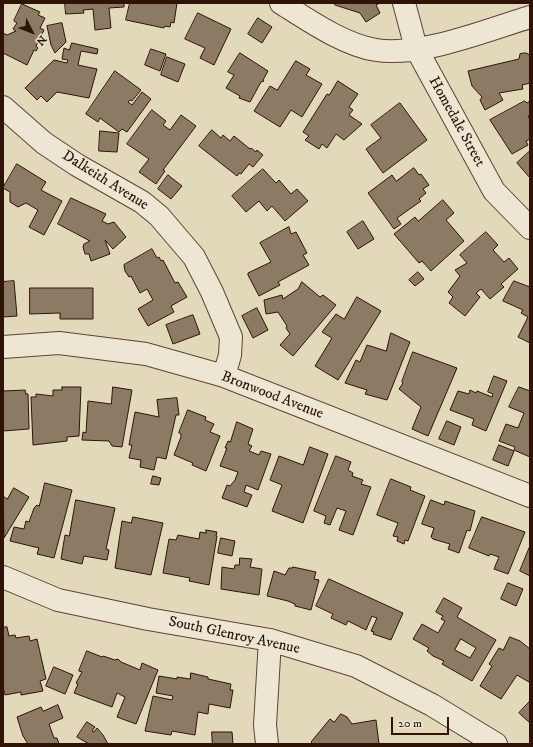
<!DOCTYPE html>
<html>
<head>
<meta charset="utf-8">
<style>
  body { margin:0 }
  #map { position:relative; width:533px; height:747px; overflow:hidden; background:#e2d9bb; font-family:"IM FELL DW Pica",serif }
  canvas { display:block }
  .frame { position:absolute; inset:0; border:4px solid #301307; pointer-events:none }
  .north { position:absolute; left:12px; top:12px; width:40px; height:40px; -webkit-text-stroke:3px #ece6d3; paint-order:stroke; rotate:132deg; font-size:11px; font-weight:700; line-height:16px; text-align:center; color:#301307 }
  .north::after { content:''; display:block; margin:auto; width:14px; height:18px; background:#301307; clip-path:polygon(50% 0,100% 100%,50% 72%,0 100%) }
  .scale { position:absolute; left:391px; top:717px; width:58px; height:18px; box-sizing:border-box; border:2px solid #301307; border-top:0; padding-left:5px; font-size:12px; line-height:14px; white-space:nowrap; color:#301307; -webkit-text-stroke:3px #ece6d3; paint-order:stroke }
</style>
</head>
<body>
<div id="map">
<canvas width="533" height="747"></canvas>
<div class="frame"></div>
<div class="north">N</div>
<div class="scale">20 m</div>
</div>
<script>
const g = document.querySelector('canvas').getContext('2d');
g.lineJoin = 'round';
function paint(path, color) {
  g.fillStyle = color;
  g.fill(path, 'evenodd');
}
function strokePath(path, color, width, dash) {
  g.strokeStyle = color;
  g.lineWidth = width;
  g.lineCap = dash ? 'butt' : 'round';
  g.setLineDash(dash || []);
  g.stroke(path);
}
function write(font, color, halo, rows, align = 'center') {
  g.font = font + ' "IM FELL DW Pica",serif';
  g.lineWidth = 3;
  g.setLineDash([]);
  g.textBaseline = 'middle';
  g.strokeStyle = halo;
  g.fillStyle = color;
  for (const [text, x, y, turn = 0] of rows) {
    g.save();
    g.translate(x, y);
    g.rotate((+turn || 0) * Math.PI / 180);
    g.textAlign = isNaN(turn) ? turn : align;
    if (halo) g.strokeText(text, 0, 0);
    g.fillText(text, 0, 0);
    g.restore();
  }
}
const building = new Path2D(`
  M65,3H124V7L109,8L111,28L95,30L93,9L83,10L84,13L66,14Z
  M130,3H177L174,23L171,22L170,27L165,26L164,28L126,20Z
  M336,3H380L376,5L380,13L366,22L360,13L335,5Z
  M22,4L40,12L38,15L45,18L40,28L44,30L36,46L38,48L36,51L34,50L27,65L3,53V33L7,35L16,31L13,29L17,23L14,21Z
  M198,13L231,29L214,65L200,58L205,48L185,39Z
  M258,18L272,27L262,43L248,34Z
  M62,23L66,42L55,53L51,45L47,26Z
  M72,43L98,49L97,54L81,51L78,65L97,69L89,98L57,92L47,102L41,96L37,100L25,88L54,60L67,63L68,60L62,59L64,48L69,50Z
  M151,49L166,54L160,71L145,65Z
  M240,53L268,71L263,80L264,81L261,82L250,102L239,98L240,96L226,88L234,75L228,72Z
  M526,53L530,55V83L522,85L523,89L499,93L503,100L485,110L480,100L482,97L472,86L468,71L519,59L520,54Z
  M167,57L185,64L178,82L161,75Z
  M296,61L310,69L306,75L322,84L302,117L291,110L280,127L254,111L270,86L277,90Z
  M115,71L141,90L132,101L130,100L128,102L132,105L142,92L151,99L127,132L122,129L119,132L100,118L98,122L86,114Z
  M338,81L358,94L349,107L353,110L349,115L362,124L344,140L336,134L327,148L322,144L319,149L305,140L309,136L303,132L327,94L329,95Z
  M525,101L527,103L530,101V115L528,116L530,120V139L526,141L528,145L512,154L490,120Z
  M400,103L427,140L383,173L366,149L381,138L371,125Z
  M152,110L166,121L163,125L170,130L181,115L196,126L163,170L165,171L156,184L139,172L149,159L127,144Z
  M212,130L221,138L223,135L230,141L234,136L250,149L251,148L256,152L257,150L263,155L253,167L249,164L241,174L239,173L237,176L199,146Z
  M100,131L119,133L117,152L99,151Z
  M530,151V178L517,163Z
  M17,164L46,182L41,190L62,201L44,235L29,227L38,210L26,203L18,207L10,202V192L3,188Z
  M414,168L419,175L421,174L429,185L423,189L426,193L419,199L421,201L397,218L401,224L394,229L368,193L392,175L396,181Z
  M263,169L276,183L279,180L291,194L297,189L308,201L285,221L272,206L267,211L259,201L246,212L232,196Z
  M168,175L182,186L171,199L158,189Z
  M71,198L106,214L102,221L108,224L114,222L126,237L113,249L105,240L110,254L91,261L89,254H85L83,247L84,244L90,241L58,224Z
  M443,200L454,213L446,220L464,241L431,271L422,261L419,263L394,234L415,217L418,221Z
  M363,221L374,239L358,249L347,232Z
  M289,227L291,234L296,232L307,253L303,255L309,265L278,282L280,285L259,296L248,275V273L271,262L260,243Z
  M486,232L498,245L493,250L504,262L509,258L518,269L501,284L504,287L490,299L481,289L476,293L480,297L465,316L449,303L453,297L448,292L460,276L455,270L467,263L460,255Z
  M152,249L157,258L159,257L161,261L163,260L175,283L178,282L187,297L171,306L174,312L148,326L138,309L153,300L147,289L140,293L131,276L129,277L125,271L124,265Z
  M418,272L424,279L415,286L409,280Z
  M14,281L17,316L3,317V282Z
  M514,281L530,287V343L518,337L528,317L521,313L523,310L503,301Z
  M302,282L320,297L323,295L336,305L293,356L280,345L290,334L286,328L287,326L278,312L266,314L264,300L282,295L283,299L298,289Z
  M30,288H93V319H60V313L30,314Z
  M357,297L381,311L338,380L315,366L332,338L322,332L336,314L344,319Z
  M257,308L268,330L253,338L242,316Z
  M193,315L200,334L173,344L166,325Z
  M391,333L410,342L387,400L365,394L367,390L345,383L356,360L360,362L367,345L386,351Z
  M413,352L457,368L428,436L412,429L421,407L399,389L403,383L402,382Z
  M494,376L507,381L486,431L472,425L474,419L450,410L458,391L469,394L470,390L476,393L477,391L492,397L493,394L488,392Z
  M62,387H81L79,436L67,437V441L33,445L31,397H36V394L53,396V390H62Z
  M113,387L132,390L122,447L112,446L109,441L82,440L83,432L86,433L88,401L111,404Z
  M519,387L530,391V457L514,450L515,447L499,441L506,424L518,428L524,413L509,407Z
  M3,389L4,391L25,390L26,394H28L29,429L3,431Z
  M177,398L179,415H176L166,459L157,457L154,470L140,467L141,460L129,458L132,445H129L135,412L159,417L157,400Z
  M188,410L206,417L205,420L214,424L210,432L220,436L206,471L192,465L193,463L174,455L181,437V434L179,433Z
  M447,421L461,427L454,445L439,439Z
  M237,422L253,429L248,444L252,446L249,451L259,455L261,451L271,454L258,490L246,485L244,492L252,495L247,507L222,498L227,485L230,486L235,480L238,472L220,466L227,448H225L228,441L230,442Z
  M499,445L514,451L508,466L493,460Z
  M310,447L328,454L303,523L272,511L282,485L270,480L279,456L303,465Z
  M336,456L351,462L348,470L353,473L352,476L363,480L361,484L371,487L353,535L339,530L346,511L337,508L330,525L324,523L326,516L314,511Z
  M153,476L161,478L159,485L151,484Z
  M391,479L411,487L410,490L425,496L408,541L405,540L404,544L397,541L398,537L393,536L398,523L377,515Z
  M45,483L72,490L54,558L37,554L39,548L10,541L14,527L24,529L26,521L29,522L34,508L37,505L39,506Z
  M14,488L29,497L4,538L3,496L7,499Z
  M76,500L115,508L106,549L109,550L107,560L84,556L82,564L61,559L65,535L69,536Z
  M431,500L444,505L445,501L475,511L470,531L467,530L459,553L448,549L450,544L433,539L431,537L434,528L422,524Z
  M133,517L163,523L151,575L115,568L122,521L131,523Z
  M482,517L525,532L508,574L494,569L499,557L490,554L489,556L469,548Z
  M206,530L217,532L216,536H217L209,585L189,581L190,578L163,573L169,539L176,540L178,535L199,539L200,532L206,533Z
  M221,538L235,541L232,556L218,553Z
  M530,546V576L520,571Z
  M240,558L252,559L250,567L262,569L259,595L221,589L222,567L234,569L235,565H239Z
  M293,567L316,572L314,579L319,580L311,610L295,606V604L288,601L267,596L274,571L285,575L289,568H292Z
  M329,579L403,613L391,640L373,634L374,632L371,631L377,618L374,617L372,616L366,630L348,621L346,625L331,618L333,614L316,606Z
  M508,583L523,589L516,606L501,599Z
  M444,598L462,608L457,617L496,640L472,681L442,664L444,661L433,656L427,651L429,648L413,639L422,624L438,633L445,621L441,619L443,616L436,612ZM461,639L476,648L470,658L455,650Z
  M7,627L9,636L15,635L16,638L29,636L30,641L37,639L46,679L40,681L43,691L21,695V692L5,695L3,687V628Z
  M510,637L520,641L530,649V680L529,682L517,675L501,699L480,686L492,666L489,664L499,648L503,650Z
  M87,651L102,657L103,656L115,660L118,659L121,662L140,670L142,663L158,670L136,724L117,717L125,697L117,693L112,707L74,693L78,684L76,683L82,672L79,671Z
  M54,667L73,675L65,694L46,686Z
  M191,673L208,677V679L231,684L230,690H233L230,708L209,704L208,714L198,712L195,735L172,731L171,735L145,731L153,696L172,700L173,696L156,693L159,676L177,679V677L190,679Z
  M530,701V723L519,713Z
  M58,705L63,718L49,724L54,738H57L59,744H28L23,736L17,717L41,707L43,711Z
  M341,714L347,717L352,724L376,720L379,744H313L311,742L330,719L334,722Z
  M87,722L95,727L92,731L94,732L97,728L103,735L108,744H89L77,737Z
  M212,732H232L233,744H203H212Z`);
paint(building, '#8d7a65');
strokePath(building, '#301307', 1);
const minor = new Path2D(`
  M281,3C308,20 344,45 376,50C421,57 487,30 530,17
  M404,3L416,48L494,191L530,228
  M3,107L44,143L77,165L142,202L159,216L194,257L212,292L231,337L230,355L224,376
  M3,347L59,343L146,354L224,376L530,496
  M3,577L58,600L148,619L270,640L356,666L432,705L496,744
  M267,744L265,725L270,640`);
strokePath(minor, '#5c4434', 24);
strokePath(minor, '#ece6d3', 22);
write('15px', '#301307', '#ece6d3', [
  ["Homedale Street",456,122,61],
  ["Dalkeith Avenue",105,181,32],
  ["Bronwood Avenue",272,396,21],
  ["South Glenroy Avenue",234,636,12]
]);
</script>
</body>
</html>
